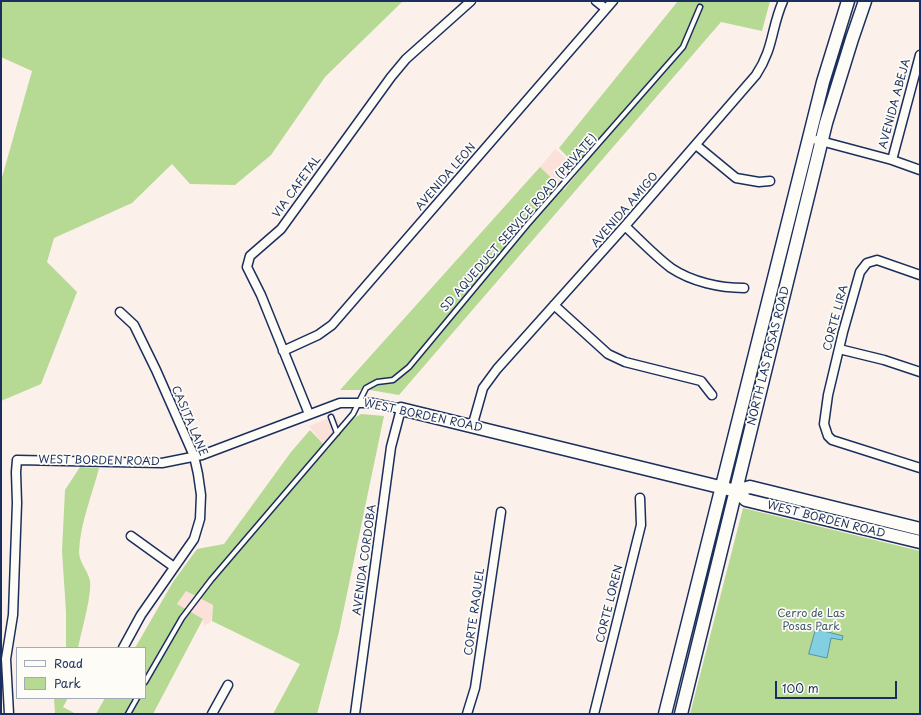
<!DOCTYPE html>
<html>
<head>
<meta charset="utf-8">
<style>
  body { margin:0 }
  #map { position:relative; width:921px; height:715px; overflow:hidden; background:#fcf0ea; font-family:"Playpen Sans",sans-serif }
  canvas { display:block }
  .frame { position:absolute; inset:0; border:2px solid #1b2f5e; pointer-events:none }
  .legend { position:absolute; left:16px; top:647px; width:130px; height:52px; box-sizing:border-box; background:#fdfcf7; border:1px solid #a3aaba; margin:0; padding:5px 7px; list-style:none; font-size:12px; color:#1b2f5e }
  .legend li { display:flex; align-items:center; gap:8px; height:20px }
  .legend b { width:20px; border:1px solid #a3aaba }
  .scale { position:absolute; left:775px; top:681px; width:122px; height:18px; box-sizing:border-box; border:2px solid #1b2f5e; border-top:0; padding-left:5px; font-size:12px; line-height:14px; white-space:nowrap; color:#1b2f5e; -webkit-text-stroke:3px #fdfcf7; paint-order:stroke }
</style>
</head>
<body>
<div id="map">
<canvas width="921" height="715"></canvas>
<div class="frame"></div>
<ul class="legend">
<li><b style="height:5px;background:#fdfcf7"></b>Road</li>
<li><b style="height:11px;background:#b6d994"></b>Park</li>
</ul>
<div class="scale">100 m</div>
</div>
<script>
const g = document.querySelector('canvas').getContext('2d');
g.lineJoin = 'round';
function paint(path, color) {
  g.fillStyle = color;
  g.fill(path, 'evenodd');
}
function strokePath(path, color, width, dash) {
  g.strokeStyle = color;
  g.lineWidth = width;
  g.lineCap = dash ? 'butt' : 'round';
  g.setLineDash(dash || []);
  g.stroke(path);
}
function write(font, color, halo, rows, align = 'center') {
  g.font = font + ' "Playpen Sans",sans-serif';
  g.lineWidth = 3.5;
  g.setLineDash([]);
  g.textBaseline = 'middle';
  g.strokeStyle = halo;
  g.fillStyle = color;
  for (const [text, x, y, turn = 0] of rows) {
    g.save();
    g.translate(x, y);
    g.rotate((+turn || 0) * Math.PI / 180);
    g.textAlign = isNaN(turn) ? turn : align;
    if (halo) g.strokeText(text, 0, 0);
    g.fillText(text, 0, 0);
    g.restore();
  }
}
paint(new Path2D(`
  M555,149L580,170L564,190L540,167Z
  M334,416L346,428L328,450L309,426Z
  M186,591L213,605L211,622L204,626L203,619L177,604Z`), '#fbe1da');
paint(new Path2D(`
  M1,1H403L325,77L271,155L235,185L190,184L172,164L132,203L54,238L47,262L77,292L41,384L1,401V181L32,71L1,57Z
  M678,1H770L762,31L721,22L399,395L370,390H340L540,167L564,190L580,170L559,148Z
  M361,414L384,416L339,632L317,714H273L300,664L212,621L213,605L186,591L177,604L203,619L153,714H96L105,698H145V648H135L173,582L197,549L224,544L291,452L310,430L328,449L345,424Z
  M80,467L99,468C92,496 80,523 79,552C79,562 88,571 90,581C92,595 81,633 78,648H66V612L62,551L65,490Z
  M743,508L920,551V714H690Z
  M54,698H68L63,707L76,714H55Z`), '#b6d994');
const water = new Path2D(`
  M816,629L843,636L842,640L831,638L827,658L809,654Z`);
paint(water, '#81cfe0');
strokePath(water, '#588fac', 1);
const lane = new Path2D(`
  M331,417L337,433
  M145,682L182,618L211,580L353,414L366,388L377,382L393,380L409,367L527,225L683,47L700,7
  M128,714L137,698`);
const street = new Path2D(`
  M596,1L606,9
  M817,140L892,160L920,170
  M696,145L736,178L759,182L770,181
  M892,160L920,55
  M625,226C640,240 655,256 671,268C692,282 720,288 744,288
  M920,275L877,260L867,263L860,272L843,332L828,395L824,424L828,436L832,440L920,468
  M554,305L608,354L625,362L701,381L712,395
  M120,312L134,325L156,370L194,456L198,474L201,495L200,519L194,539L141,615L123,648
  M839,349L884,360L920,372
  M283,351L318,335L332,325L613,1
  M309,414L261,295L247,267L250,256L281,229L391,77L406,59L471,1
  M472,427L483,388L497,369L625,226L756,75C774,48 771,28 783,1
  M131,536L174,567
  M9,714L6,659L13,615L17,503L16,472L17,460L162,463L202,455L340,403H372L401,409L391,447L355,714
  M212,714L228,685
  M467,714L475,688L501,512
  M594,714L641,525L640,498`);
const secondary = new Path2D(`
  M401,409L736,491L746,500L920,542
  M736,491L750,487L920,529
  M665,714L823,82L848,1
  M681,714L826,123L852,39L865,1`);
strokePath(lane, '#1b2f5e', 7);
strokePath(street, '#1b2f5e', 11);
strokePath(secondary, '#1b2f5e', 15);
strokePath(lane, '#fdfcf7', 4);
strokePath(street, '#fdfcf7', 8);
strokePath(secondary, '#fdfcf7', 12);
write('11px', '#1b2f5e', '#fdfcf7', [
  ["AVENIDA ABEJA",895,104,-75],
  ["AVENIDA LEON",446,177,-49],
  ["VIA CAFETAL",297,187,-54],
  ["AVENIDA AMIGO",625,210,-49],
  ["SD AQUEDUCT SERVICE ROAD (PRIVATE)",519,223,-49],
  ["CORTE LIRA",836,318,-75],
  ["NORTH LAS POSAS ROAD",769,356,-76],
  ["WEST BORDEN ROAD",423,416,12],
  ["CASITA LANE",189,421,67],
  ["WEST BORDEN ROAD",99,461,1],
  ["WEST BORDEN ROAD",826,520,14],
  ["AVENIDA CORDOBA",365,560,-82],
  ["CORTE LOREN",610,604,-76],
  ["CORTE RAQUEL",475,612,-82]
]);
write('11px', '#425a6c', '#fdfcf7', [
  ["Cerro de Las",811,614],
  ["Posas Park",811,627]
]);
</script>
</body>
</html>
